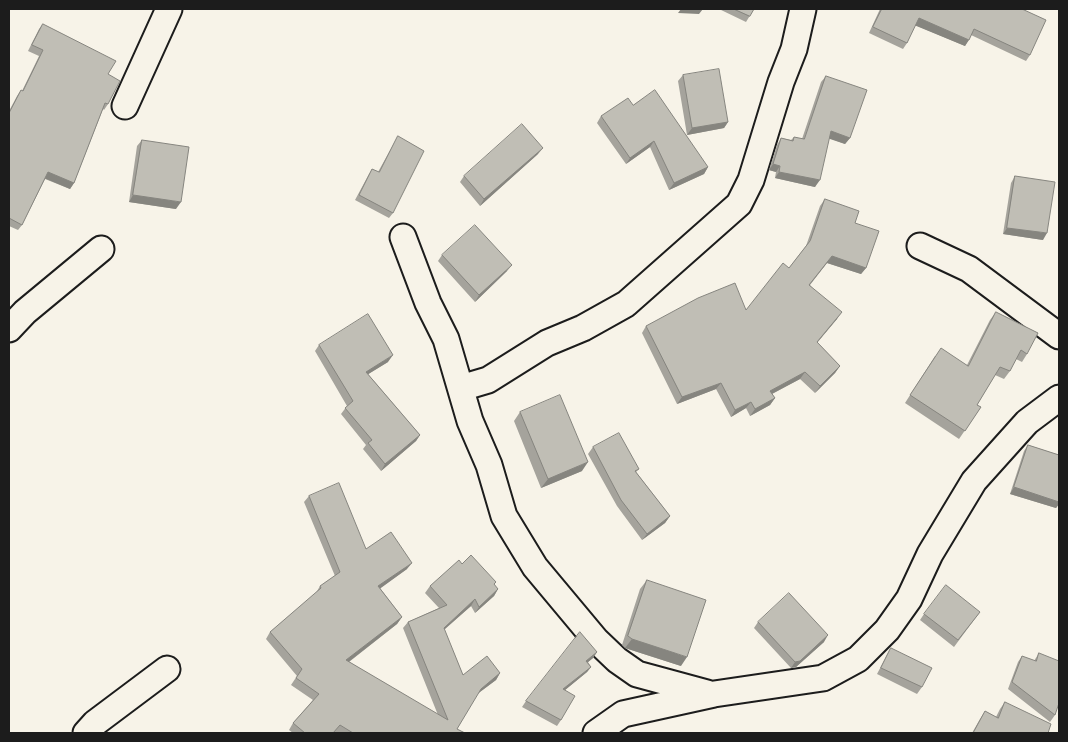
<!DOCTYPE html>
<html>
<head>
<meta charset="utf-8">
<style>
  body { margin:0 }
  #map { position:relative; width:1068px; height:742px; overflow:hidden; background:#f7f3e8; font-family:"Architects Daughter",sans-serif }
  canvas { display:block }
  .frame { position:absolute; inset:0; border:10px solid #1c1c1c; pointer-events:none }
</style>
</head>
<body>
<div id="map">
<canvas width="1068" height="742"></canvas>
<div class="frame"></div>
</div>
<script>
const g = document.querySelector('canvas').getContext('2d');
g.lineJoin = 'round';
function strokePath(path, color, width, dash) {
  g.strokeStyle = color;
  g.lineWidth = width;
  g.lineCap = dash ? 'butt' : 'round';
  g.setLineDash(dash || []);
  g.stroke(path);
}
function paint(path, color) {
  g.fillStyle = color;
  g.fill(path, 'evenodd');
}
const minor = new Path2D(`
  M125,106L169,9
  M403,237L428,303L446,339L470,421L489,465L504,516L535,567L596,640L617,660L637,674L707,693
  M920,246L969,269L1059,336
  M9,329L25,312L101,249
  M461,388L488,380L547,343L583,328L626,304L739,204L751,180L781,82L794,49L803,9
  M86,733L95,723L167,669
  M596,733L623,714L714,694L823,678L858,659L887,630L909,599L930,554L974,481L1027,422L1059,398`);
strokePath(minor, '#1c1c1c', 29);
strokePath(minor, '#f7f3e8', 25);
paint(new Path2D(`
  M719,9H754L746,22Z
  M880,9H1022L1030,55L1026,61L971,35L965,46L915,25L907,43L903,49L869,33Z
  M43,24L108,74V104L104,110L103,109L74,183L70,189L45,179L22,225L18,230L9,226V111L17,96L21,90L22,91L39,56L28,51L39,29Z
  M683,75L728,122L724,128L687,135L678,81Z
  M826,76L850,138L845,144L829,138L815,187L775,178L776,172L769,170L777,145L781,138L791,140L794,137L802,139L821,82Z
  M633,105L708,167L704,174L669,190L650,147L626,164L597,123L601,116Z
  M398,136L393,213L389,218L355,200L369,174L372,169L378,172Z
  M142,140L176,209L129,202L137,146Z
  M538,154L480,206L460,182L464,176Z
  M1015,176L1043,240L1003,234L1011,183Z
  M825,199L855,223L866,268L861,274L827,263L810,285L837,319L817,342L840,366L835,373L815,393L800,379L772,394L775,398L770,405L750,416L746,408L731,417L716,389L677,404L642,333L646,326L746,310L789,268L806,246L820,206Z
  M442,255L507,271L475,302L438,261Z
  M996,312L1027,354L1022,362L1016,359L1010,371L1004,379L995,375L977,405L981,407L959,439L905,403L935,356L967,365L990,320Z
  M319,345L388,362L368,374L420,435L416,441L381,471L363,449L366,445L341,414L347,406L315,351Z
  M520,412L582,471L541,488L514,421Z
  M1028,445L1059,455V504L1056,508L1010,494L1024,451Z
  M593,447L639,469L636,472L670,516L665,523L642,540L617,506L588,454Z
  M309,496L366,549L407,569L380,588L402,617L397,624L349,662L438,715L403,628L408,622L439,608L425,593L430,586L462,564L496,582L494,585L498,589L494,596L475,613L471,606L444,630L463,675L500,673L496,680L477,694L457,729L465,733H337L335,732L334,733H293L289,730L293,723L313,700L291,685L297,676L266,639L270,632L316,593L320,586L335,576L304,502Z
  M647,580L681,666L625,648L622,645L640,589Z
  M980,612L954,647L920,620L924,614Z
  M758,622L824,642L796,667L791,668L754,628Z
  M891,648L922,687L917,694L877,674L887,655Z
  M597,652L593,658L588,662L591,667L587,672L565,690L561,720L557,726L522,707L526,701Z
  M1039,653L1055,715L1050,722L1008,689L1018,662L1022,656L1034,661Z
  M1005,702L1048,733H972L980,719L985,711L996,717L1000,709Z`), '#a5a39c');
paint(new Path2D(`
  M681,9H703L699,14L678,13Z
  M919,18L969,40L965,46L914,25Z
  M728,122L724,128L687,135L692,128Z
  M831,131L850,138L845,144L827,138Z
  M654,141L650,147L626,164L630,158Z
  M543,148L538,154L480,206L484,199Z
  M773,164L780,166L776,172L769,170Z
  M708,167L704,174L669,190L674,183Z
  M48,172L74,183L70,189L44,178Z
  M779,172L820,180L815,187L775,178Z
  M133,195L181,202L176,209L129,202Z
  M1007,228L1047,233L1043,240L1003,234Z
  M832,256L866,268L861,274L827,263L804,292Z
  M512,265L507,271L475,302L479,295Z
  M842,312L837,319L812,349L817,342Z
  M393,355L388,362L362,378L366,372Z
  M840,366L835,373L815,393L820,386Z
  M805,372L800,379L766,397L770,391Z
  M721,383L716,389L677,404L682,397Z
  M775,398L770,405L750,416L755,409Z
  M751,402L746,408L731,417L735,410Z
  M420,435L416,441L381,471L385,464Z
  M588,462L582,471L541,488L548,479Z
  M1014,487L1059,502V504L1056,508L1010,494Z
  M670,516L665,523L642,540L647,534Z
  M412,563L407,569L374,593L378,586Z
  M498,589L494,596L475,613L479,607Z
  M475,599L471,606L439,634L444,628Z
  M402,617L397,624L342,667L346,660Z
  M828,635L824,642L796,667L791,668L795,662Z
  M632,639L687,657L681,666L625,648Z
  M597,652L593,658L582,667L586,661Z
  M591,667L587,672L559,695L563,689Z
  M500,673L496,680L476,695L481,689Z`), '#86857f');
const building = new Path2D(`
  M734,9H754L750,16Z
  M882,9H1022L1046,20L1030,55L974,29L969,40L919,18L907,43L873,27Z
  M43,24L116,61L108,74L120,81L108,104L105,103L74,183L48,172L22,225L9,218V113L21,90L23,91L43,50L32,45Z
  M719,69L728,122L692,128L683,75Z
  M826,76L867,90L850,138L831,131L820,180L779,172L780,166L773,164L781,138L793,141L794,137L804,139Z
  M655,90L708,167L674,183L654,141L630,158L601,116L628,98L633,105Z
  M522,124L543,148L484,199L464,176Z
  M398,136L424,151L393,213L359,195L372,169L379,172Z
  M142,140L189,147L181,202L133,195Z
  M1015,176L1055,182L1047,233L1007,228Z
  M825,199L859,211L855,223L879,231L866,268L832,256L809,285L842,312L817,342L840,366L820,386L805,372L770,391L775,398L755,409L751,402L735,410L721,383L682,397L646,326L698,298L735,283L746,310L783,263L789,268L810,241Z
  M475,225L512,265L479,295L442,255Z
  M996,312L1038,333L1027,354L1021,350L1010,371L1000,367L977,405L981,407L965,431L910,395L941,348L968,366Z
  M368,314L393,355L366,372L420,435L385,464L368,443L372,440L345,408L353,401L319,345Z
  M560,395L588,462L548,479L520,412Z
  M619,433L639,469L635,471L670,516L647,534L621,500L593,447Z
  M1028,445L1059,455V502L1014,487Z
  M339,483L366,549L391,532L412,563L378,586L402,617L346,660L448,720L408,622L447,605L430,586L459,560L462,564L471,555L496,582L494,584L498,589L479,607L475,599L444,628L463,675L487,656L500,673L481,689L457,729L465,733H353L340,725L333,733H305L293,723L319,694L296,678L302,669L270,632L321,588L320,586L340,572L309,496Z
  M647,580L706,600L687,657L632,639L628,636Z
  M946,585L980,612L958,640L924,614Z
  M789,593L828,635L800,661L795,662L758,622Z
  M580,632L597,652L586,661L591,667L563,689L575,696L561,720L526,701Z
  M891,648L932,668L922,687L881,668Z
  M1039,653L1059,661V703L1055,715L1012,682L1022,656L1036,661Z
  M1005,702L1051,724L1048,733H973L985,711L998,718Z`);
paint(building, '#c0beb5');
strokePath(building, '#86857f', 1);
</script>
</body>
</html>
